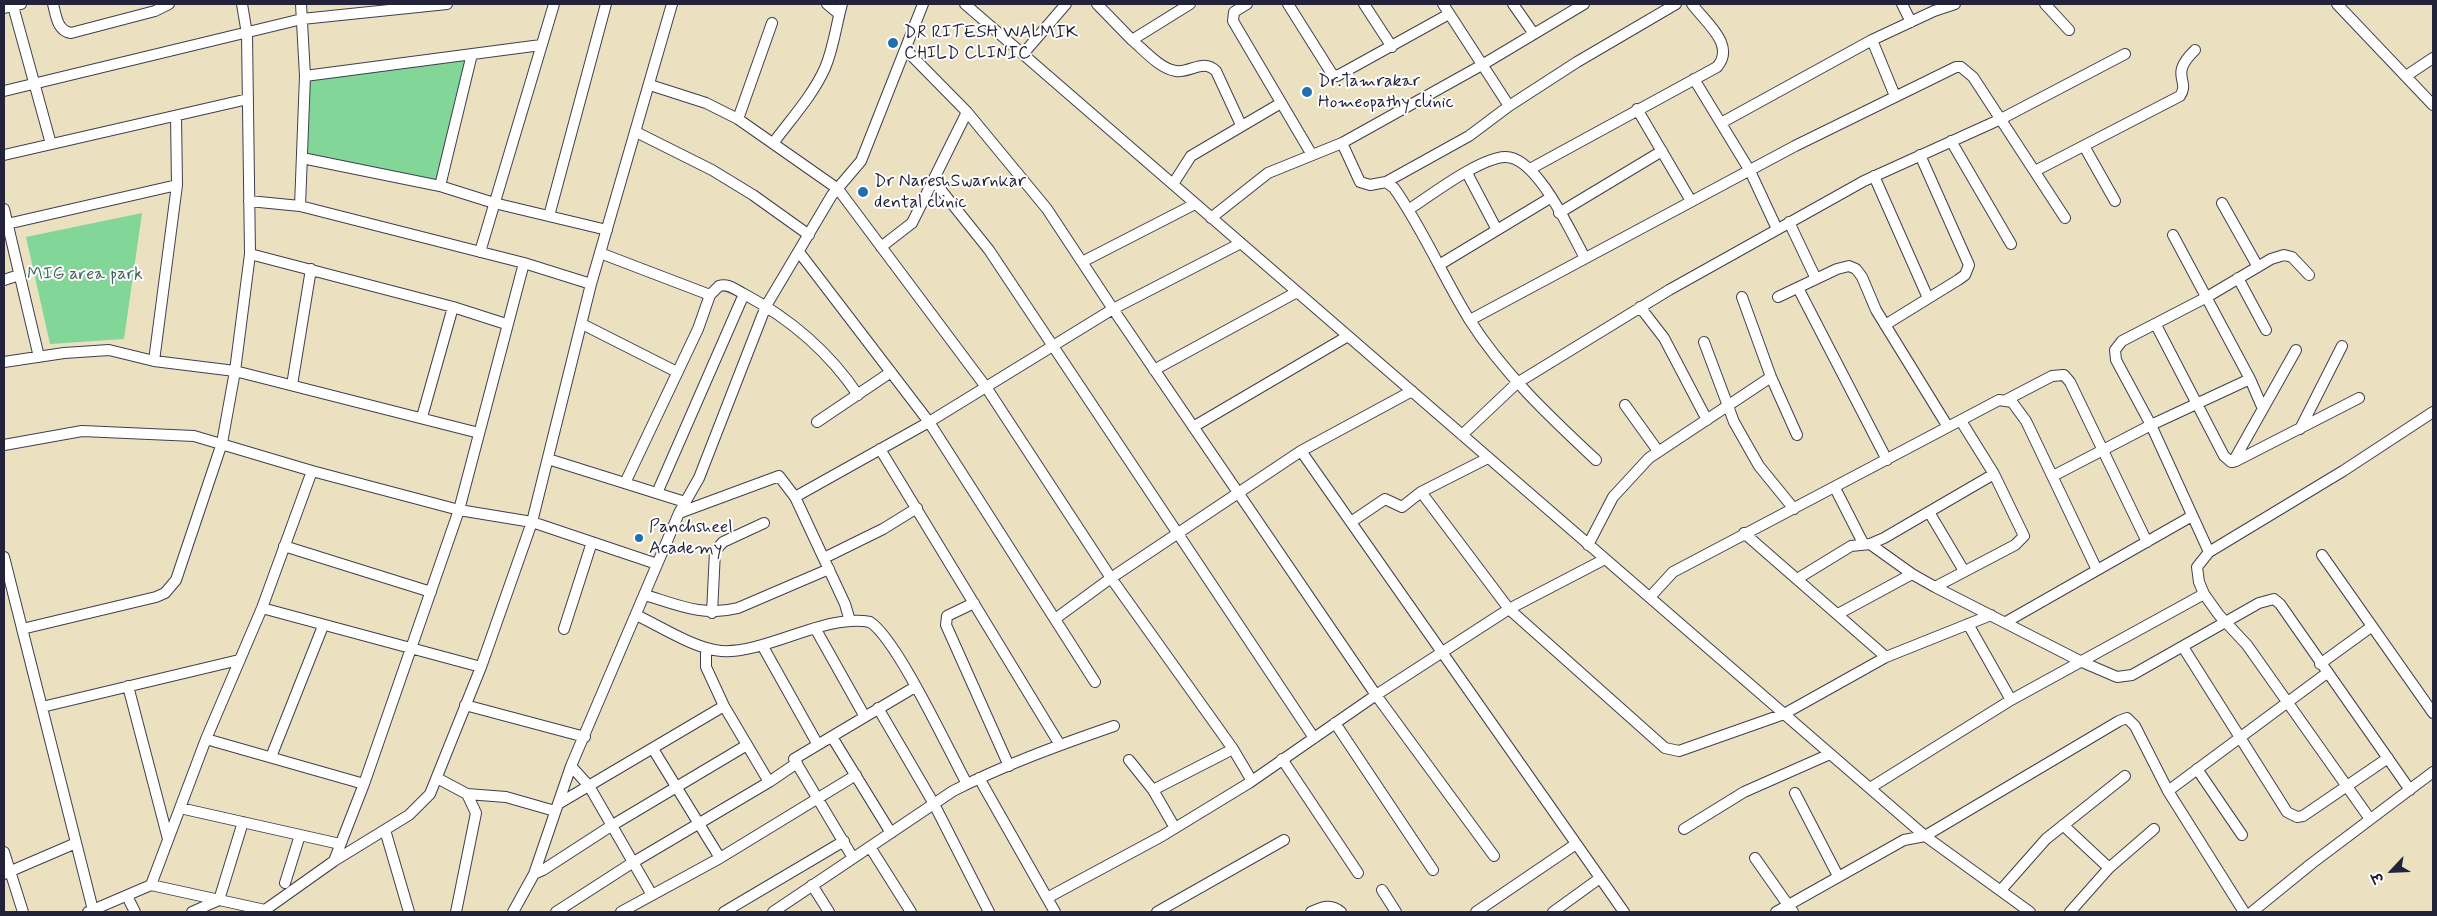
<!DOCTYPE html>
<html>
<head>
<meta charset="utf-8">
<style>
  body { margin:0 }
  #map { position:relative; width:2437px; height:916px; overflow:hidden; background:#ebe1c0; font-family:Mynerve,"Playpen Sans Deva",sans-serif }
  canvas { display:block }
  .frame { position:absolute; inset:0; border:5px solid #22223b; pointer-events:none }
  .north { position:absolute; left:2367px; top:846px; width:50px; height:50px; -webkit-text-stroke:4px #fff; paint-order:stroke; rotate:245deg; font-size:14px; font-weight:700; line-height:20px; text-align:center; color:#22223b }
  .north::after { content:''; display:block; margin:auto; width:18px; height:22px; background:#22223b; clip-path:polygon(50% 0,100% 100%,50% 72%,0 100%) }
</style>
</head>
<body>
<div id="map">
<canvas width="2437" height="916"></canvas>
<div class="frame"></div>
<div class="north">उ</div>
</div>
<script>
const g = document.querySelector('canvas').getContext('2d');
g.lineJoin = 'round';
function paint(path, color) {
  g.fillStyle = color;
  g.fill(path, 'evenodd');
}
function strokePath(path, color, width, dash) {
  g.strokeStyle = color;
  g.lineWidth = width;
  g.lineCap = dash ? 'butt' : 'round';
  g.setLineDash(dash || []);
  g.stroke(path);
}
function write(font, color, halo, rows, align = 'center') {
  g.font = font + ' Mynerve,sans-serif';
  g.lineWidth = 4;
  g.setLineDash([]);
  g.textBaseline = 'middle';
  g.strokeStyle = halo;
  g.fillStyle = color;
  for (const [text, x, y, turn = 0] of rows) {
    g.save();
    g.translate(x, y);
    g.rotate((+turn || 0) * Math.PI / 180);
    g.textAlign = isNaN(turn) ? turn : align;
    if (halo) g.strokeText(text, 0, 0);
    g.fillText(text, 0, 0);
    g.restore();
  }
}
paint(new Path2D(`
  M472,54L440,186L302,158L305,76Z
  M142,213L124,339L50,344L26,237Z`), '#82d698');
const minor = new Path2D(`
  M53,4C56,15 57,31 71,33L155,11L169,4
  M301,4L305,76L300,206L524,263L591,284
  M827,4L839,14
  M965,4L1925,836L2030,912
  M1097,4L1132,40L1190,4
  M1247,4L1234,12L1233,21L1312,155
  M1288,4L1332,74L1337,76L1449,14
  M1364,4L1392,47
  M1443,4L1509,106
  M1513,4L1534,34
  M1902,4L1911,22
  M2045,4L2069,30
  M2337,4L2433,105
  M13,6L51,144
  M4,8L21,4
  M1132,40C1144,50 1160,69 1176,71C1191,73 1203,58 1216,71L1241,125
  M1872,40L1895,96
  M906,50L967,112L1047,209L1113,309L1376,695L1494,856
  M1023,54L1066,4
  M305,76L541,45
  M2406,76L2433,58
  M1694,79L1750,171L1777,229
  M650,85L706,103L738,119L838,189L986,387L1111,578L1233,749L1252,781
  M4,91L302,19L447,4
  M1637,109L1691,201
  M738,119L772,23
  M1721,123L1872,40L1934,11L1955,4
  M636,132L712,170L753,195L809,235
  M1951,141L2011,244
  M774,142C791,119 813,95 825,68C834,47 836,25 842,4
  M1342,143L1360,182L1370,185L1386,182L1394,188C1423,229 1443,277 1469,319C1503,373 1550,417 1596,460
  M2084,146L2115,201
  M4,155L248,99
  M302,158L440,186L494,203L607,230
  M1530,169L1717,67C1736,45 1706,23 1692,4
  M2035,171L2180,96C2191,80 2168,76 2195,50
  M1467,173L1497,230
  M1874,176L1928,298
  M933,180L989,250L1314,738
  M1386,182L1469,136L1509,106L1577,62L1676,4
  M1173,184L1191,156L1281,103
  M440,186L472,54
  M249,201L300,206
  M2222,203L2258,267
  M4,209L39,357
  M1408,210C1430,196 1479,158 1505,157C1537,156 1571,233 1585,258
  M1559,213L1662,151
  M549,216L606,4
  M1211,218L1268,173L1342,143L1482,65L1584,4
  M1789,222L1816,279
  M7,224L177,185
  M2173,235L2250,379L2263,409
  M881,247L912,223L967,112
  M480,252L554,4
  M799,252L929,422L1095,682
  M600,253L710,295
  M250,254L453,307L506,324
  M1082,262L1195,204
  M1439,265L1550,198
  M2238,278L2266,330
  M4,280L19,275
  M1798,288L1887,460
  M1742,297L1771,377L1797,435
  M1778,297L1837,269L1849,266L1856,269L1862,277L1876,310L1948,427
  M1640,307L1664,338L1707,420
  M1470,320L1795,146L1956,67H1961L1973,77L2065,218
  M582,324L677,372
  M1885,325L1958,280L1965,275L1969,265L1920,155
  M2156,325L2224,456L2231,462L2236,461L2359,398
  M1704,342L1734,422L1759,466L1794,509
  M154,361L177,185L176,116
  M4,362L64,353L109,350L154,361L235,371L479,433
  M1154,370L1297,292
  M292,385L311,269
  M2006,400L2052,376L2064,375L2070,382L2147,542
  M1625,405L1658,451
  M422,417L453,307
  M817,422L891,372
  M1193,427L1348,336
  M2300,429L2342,346
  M1462,435L1517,383L1669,290L1864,181L2001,119L2125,54
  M4,445L82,431L194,436L312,471L459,510L532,522L657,564
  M880,449L1060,745
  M1301,451L1624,912
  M548,459L685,502
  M2233,462L2296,350
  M2053,476L2151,425L2250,379
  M625,483L698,329L710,295L719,286C728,283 736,290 744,294C789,318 829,352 858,395
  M1835,488L1863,543
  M1421,492L1509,609L1656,740L1665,748L1679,751L1784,714L1886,657L1991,615
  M657,493L744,294
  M795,497L845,604L850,621
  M1929,512L1964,571
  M679,513L779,476L795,497L929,422L1113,309L1241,243
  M1351,522L1385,499L1402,507L1421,492L1488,458
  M1744,533L1886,657
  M1870,544L1912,574L1935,587L2082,662L2117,677L2132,675L2259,603L2274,599L2280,604L2410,790
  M1588,545L1613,497L1649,458L1771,377
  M284,546L431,592
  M2209,552L2151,425L2116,360L2115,350L2122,341L2207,297L2271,259L2284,255L2292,257L2309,275
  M2322,555L2433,713
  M4,557L93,910
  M824,558L883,529L917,508
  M1797,579L1851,546L1870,544L1884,538L1994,474
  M1935,587L2015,545L2024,536L1994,474L1961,421
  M645,595C678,605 703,617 738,608L829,569
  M1650,597L1673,572L1999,400L2012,402L2026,421L2097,570
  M974,603L947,616L946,625L1009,766
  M262,608L481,667
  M712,613L715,551L723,542L764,523
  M1838,614L1912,574
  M636,615C660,626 695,649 721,651C766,654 826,613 870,622C897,639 949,751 967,784
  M1055,619L1111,578L1301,451L1412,391
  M2006,622L2192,516
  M1968,624L2011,700
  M815,628L865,717
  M22,629L156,597L165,593L176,580L222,443L235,371L250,254L247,34L242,4
  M564,629L592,542
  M762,645L818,745
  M2183,647L2287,812L2297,817L2303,816L2388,758
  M706,648V667L724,706L769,782L797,763
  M2320,664L2371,627
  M128,686L168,839
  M465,705L585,737
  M42,707L239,660
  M878,708L934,804L989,912
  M1335,723L1433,870
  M832,737L891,833
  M206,739L364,784
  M653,749L720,858
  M271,757L323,626
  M1282,759L1358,873
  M1129,760L1153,790L1175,828
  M571,766L589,786L652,895
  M2197,769L2242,835
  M437,778L467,794L476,813L456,912
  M979,778L1055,912
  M1870,788L2011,700L2204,594
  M1153,790L1233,749
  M2168,791L2327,673
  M1795,793L1838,876
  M467,794L506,797L555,811
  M558,804L724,706
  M180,808L340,844
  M2370,819L2247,645L2219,615L2204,594L2199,582L2197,567L2209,552L2343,471L2433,412
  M2063,825L2109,868
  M1684,829L1744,792L1830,754
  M385,830L409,912
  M870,847L911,912
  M4,852L23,912
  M853,858L794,759L915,687
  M1755,858L1793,912
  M334,861L364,784L459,510L524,263
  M4,874L76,843
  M534,874L543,870L611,826L747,745
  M285,883L300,835
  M151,885L265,910L334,861L409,815L430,794L481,667L532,522L591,284L672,4
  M812,885L829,912
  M1382,890L1396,912
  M2001,890L2046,839L2125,776
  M127,896L135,912
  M1047,898L1162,836L1249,783L1376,695L1509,609L1605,559
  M88,912L151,885L206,739L262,608L312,471
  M192,912L219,900L243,822
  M513,912L534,874L571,766L679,513L699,478L766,306L832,195L861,161L923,4
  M556,912L632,863L769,782
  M621,912L720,858L856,775
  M724,912L844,841
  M773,912L953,791C1004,765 1059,745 1114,726
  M1157,912L1284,840
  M1311,912C1322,907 1331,903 1341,912
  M1476,912L1576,844
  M1553,912L1600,878
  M1776,912L1904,840L1925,836L2119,721L2127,718L2135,726L2168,791L2244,912
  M2070,912L2109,868L2154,829
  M2252,912L2311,864L2433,772`);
strokePath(minor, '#403f4f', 12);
strokePath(minor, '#fff', 10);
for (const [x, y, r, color] of [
  [893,43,6,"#1f6fb2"],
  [1307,92,6,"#1f6fb2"],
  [863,192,6,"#1f6fb2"],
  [639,538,5,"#1f6fb2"]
]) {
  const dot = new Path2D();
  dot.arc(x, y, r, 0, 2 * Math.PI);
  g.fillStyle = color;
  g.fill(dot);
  strokePath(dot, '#fff', 2);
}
write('18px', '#22223b', '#fff', [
  ["DR RITESH WALMIK",904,33],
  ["CHILD CLINIC",904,54],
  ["Dr.Tamrakar",1318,82],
  ["Homeopathy clinic",1318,103],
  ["Dr NareshSwarnkar",874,182],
  ["dental clinic",874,203],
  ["Panchsheel",649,528],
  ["Academy",649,549]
], 'left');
write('18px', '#44615c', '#fff', [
  ["MIG area park",85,275]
]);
</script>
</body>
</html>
